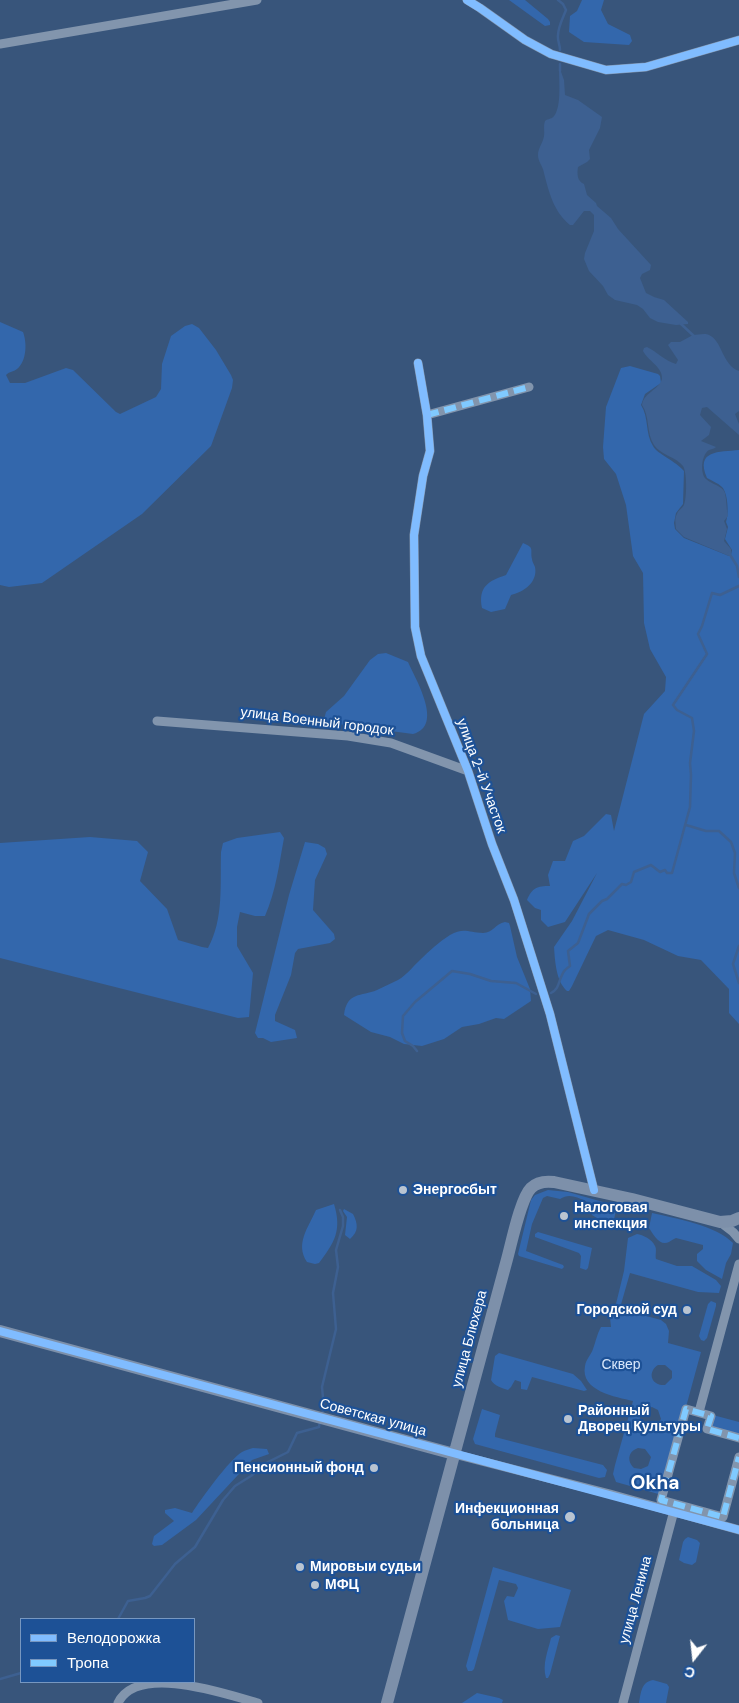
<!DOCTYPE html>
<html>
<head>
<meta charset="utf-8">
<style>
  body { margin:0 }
  #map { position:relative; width:739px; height:1703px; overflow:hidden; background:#38557b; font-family:"DM Sans",sans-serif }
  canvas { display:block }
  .legend { position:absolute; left:20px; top:1618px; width:175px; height:65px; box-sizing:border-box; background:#1d5196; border:1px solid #7797c0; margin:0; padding:6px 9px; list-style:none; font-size:15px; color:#fff }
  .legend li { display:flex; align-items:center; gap:10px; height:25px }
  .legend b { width:25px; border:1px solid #7797c0 }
  .north { position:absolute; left:669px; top:1633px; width:50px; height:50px; -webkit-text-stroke:4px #1d5196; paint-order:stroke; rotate:196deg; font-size:14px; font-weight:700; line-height:20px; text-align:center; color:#fff }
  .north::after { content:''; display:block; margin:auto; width:18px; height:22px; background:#fff; clip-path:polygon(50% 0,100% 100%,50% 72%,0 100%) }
</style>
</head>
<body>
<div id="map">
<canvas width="739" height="1703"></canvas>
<ul class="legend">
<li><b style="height:6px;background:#80bcff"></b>Велодорожка</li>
<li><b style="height:6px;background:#80caff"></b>Тропа</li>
</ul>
<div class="north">С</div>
</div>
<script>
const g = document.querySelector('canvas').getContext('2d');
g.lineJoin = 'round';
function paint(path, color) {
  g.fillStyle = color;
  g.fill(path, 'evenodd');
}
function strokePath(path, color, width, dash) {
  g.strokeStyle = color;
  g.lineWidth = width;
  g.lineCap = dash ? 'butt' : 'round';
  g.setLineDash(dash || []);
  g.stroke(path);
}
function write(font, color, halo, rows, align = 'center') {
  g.font = font + ' "DM Sans",sans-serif';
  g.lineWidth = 4.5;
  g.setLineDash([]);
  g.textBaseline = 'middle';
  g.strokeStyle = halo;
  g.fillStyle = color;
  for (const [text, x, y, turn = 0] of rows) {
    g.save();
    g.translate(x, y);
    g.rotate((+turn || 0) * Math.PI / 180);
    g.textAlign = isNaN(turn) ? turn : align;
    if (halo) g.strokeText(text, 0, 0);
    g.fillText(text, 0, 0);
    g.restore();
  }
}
paint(new Path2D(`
  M509,0H525L548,19L550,22V25L545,26Z
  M582,0H604L601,10L608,24L630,35L632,41L629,45L584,42L569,32L570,16L577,11Z
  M0,322L23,332C27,342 27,361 17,369C13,372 10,371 6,375L10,383H25L66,368L73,370L116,412L120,414L156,397L161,389L162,364L171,336L185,326L192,324L199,328L216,350L231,375L233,380L232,388L211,446L142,514L42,583L9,587L0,585Z
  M630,366L658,374L660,376L661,383L645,394L641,405C649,417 645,434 653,446C657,454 676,461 684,471L683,504L676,513L674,523L675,529L684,538L729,556L731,555L732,550L725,539L728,527L726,522C729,514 728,493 722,487C718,483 712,481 707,478C695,450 719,452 739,450V1024L729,1013V989L701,960L678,956L644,940L608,930L596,936L572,986L569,991H567C556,981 555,961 554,947L572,921L597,873L565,922L548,927L541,920V910L535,908L527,900C532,888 537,886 550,886L548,875L553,861H565L573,841L584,836L606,814L611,815L614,831L644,714L665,691L666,677L650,649L644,623L643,573L633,556L626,505L616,474L604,459L603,447L606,407L621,368Z
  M523,543C535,548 530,549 532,559C532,562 534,564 535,567C538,582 524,592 511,595L505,609L491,612L482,608C478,587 488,581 506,575Z
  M386,653L408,662C416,680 444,726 413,734L330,723L324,719L326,712L344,696L370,660L378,654Z
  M280,832L284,838C279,865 276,891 265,916H255L240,912L237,927V946L253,973L249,1017L238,1018L0,958V843L90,837L137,841L148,852L140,881L167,909L178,940L202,947L208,948C224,919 220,884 221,852L223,843L237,838Z
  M305,842L318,844L325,848L327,854L315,880L313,910L334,934L335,939L330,943L298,949L295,953L291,975L275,1015V1021L295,1030L297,1038L271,1042L263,1038H258L255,1033L289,895Z
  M505,922L509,923L510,926L517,957L530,989L531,1001L504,1019L496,1018L479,1024L462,1027L444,1039L422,1046L404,1044L390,1037L371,1032L344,1015C347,991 361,997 377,990C384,987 391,983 398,980C407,975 413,966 420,960C429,951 439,942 450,935C464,927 469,933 483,933C493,933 495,924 505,922Z
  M548,1190L568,1192L617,1206L613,1224L610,1226L592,1215L586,1201C576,1197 569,1193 560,1199L547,1196L543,1198L532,1224L526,1251L563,1265L564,1267L562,1269L519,1256L518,1254L531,1200L535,1195Z
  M334,1204C342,1230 335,1242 319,1263L315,1264L307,1262C295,1244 308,1228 316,1210Z
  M344,1209L353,1214C358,1224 359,1231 350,1239L345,1235L347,1217L343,1211Z
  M652,1213C675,1218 717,1226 733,1243L731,1254L726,1263L722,1279L706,1270L697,1261V1254L703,1249V1245L676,1238C673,1239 671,1241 669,1242C660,1247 653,1234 649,1228Z
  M538,1232L592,1248L588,1268L586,1270L580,1268L581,1256L579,1253L535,1237V1234Z
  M637,1234C643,1235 652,1239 655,1246C657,1249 655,1255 656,1259L677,1266H692L716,1280L721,1286L719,1293L698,1292L630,1273L620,1308H615L624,1271L628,1238Z
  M711,1301L716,1303V1306L707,1338L704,1341L701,1340L699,1336L708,1304Z
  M614,1314L626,1316L639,1314L661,1320L666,1324L669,1331L668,1343L701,1352L662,1495L616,1482L613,1474L615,1465L633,1401C616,1397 580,1391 585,1366C586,1359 591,1355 593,1349C596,1341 597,1334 601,1327H611L610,1318ZM658,1365H665L672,1371V1378L665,1385C651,1386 647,1372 658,1365ZM652,1407L658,1410L661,1419L656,1427C647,1430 641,1426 640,1417L643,1410ZM638,1448L645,1449L651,1457L648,1466L641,1469L634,1468C626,1460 629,1451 638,1448Z
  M499,1353L573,1374L581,1381L587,1390L584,1391L532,1377L527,1390L521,1389V1382L515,1380L511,1387L508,1390C502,1388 494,1386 491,1380L495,1356Z
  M482,1409L500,1415L495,1434V1437L603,1465L607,1470L605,1477L599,1478L475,1444L473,1439Z
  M713,1415L739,1422V1438L707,1429Z
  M253,1448L267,1449L269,1454L252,1460L196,1520L162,1545L154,1546L152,1544L154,1536L174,1521L165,1513V1510L175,1508L192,1513C201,1499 229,1460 242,1452C245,1450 250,1449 253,1448Z
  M688,1537L697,1540L700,1543L696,1562L692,1565L684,1563L679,1560L683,1542L685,1539Z
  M493,1567L571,1590L560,1627L538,1629L508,1620L504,1601L507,1596L514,1597L518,1588L516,1584L499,1580L474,1669L472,1671H468L466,1666Z
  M556,1635L560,1636L550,1674L548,1678H546C542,1664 548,1651 551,1638Z
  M653,1680L667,1684L669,1687L666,1703H639C641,1693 641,1682 653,1680Z
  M477,1693L499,1698L503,1700L502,1703H462Z`), '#3367ac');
paint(new Path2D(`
  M560,69L564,80L565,95L578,100L602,117L600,128L589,150L590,159L587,162L578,167C577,174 577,181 584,184L587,195L596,203L597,206L611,218L618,229L651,265L650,270L642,274L640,278L646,293L654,297L664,300L688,322V324L676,325L658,322L650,318L643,309L637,305L615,300L608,295L603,286L589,271L584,259L585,253L594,231V215L590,211H584L573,225H570C554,212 549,193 544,173C543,166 538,162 538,155C538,148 543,143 544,136C545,131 543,127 545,121C547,119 550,119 552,118C562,111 559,81 559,71Z
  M693,335C698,335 705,333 709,335C722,340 722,365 739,371V411L735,414L739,424V435L707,407L702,408L700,415L711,427L709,435L701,441L716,447C714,449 711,449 709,450C701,455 700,474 706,479C712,485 722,485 725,493C727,501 726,509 728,516L724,521L727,529L724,541L731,549V555L729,556L684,537L676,529C676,525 674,518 677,514C678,510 682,509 684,505C687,497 687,472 683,466C676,457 661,455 654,445C646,433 650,416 642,405C644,392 658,391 662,379C663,367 648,361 643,351L644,348L647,347C657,352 665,361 676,364L678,360L668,345L671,342H680Z`), '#3d6091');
strokePath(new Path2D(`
  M558,0L563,4L566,10C563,18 557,28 558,38C558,42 560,45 560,50
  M560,64V71
  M681,324L695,337
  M729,553L737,566L739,577
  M686,825L706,831H719L731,842L735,853L734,873L739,888
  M739,946L733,964L739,983
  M551,993C559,989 558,983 562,975C563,972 567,968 570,966L568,951L578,943L589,914L602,901L607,899L622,884L626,885L631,882L634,872L651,865L660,872L665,870L667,873H672L690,807L691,775L690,763L694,731L692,718L677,710L673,705L707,654L698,634L702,626L712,593L720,595L739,586
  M417,1051L413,1046L405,1041L402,1033L403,1016L415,1002L452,971L470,974L491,981L516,983L536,994
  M322,1413L324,1408L322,1387L336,1329L333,1293L338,1267L336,1250L343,1226V1217L340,1210
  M118,1619L128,1601L145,1598L150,1596L175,1564L195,1547L223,1500L235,1486L251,1476L268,1462L288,1452L297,1433L319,1427L320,1421
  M0,1679L21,1673`), '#3d6091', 2.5);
strokePath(new Path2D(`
  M467,0L480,8L525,40L551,54L606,70L646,67L739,40
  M0,44L257,0
  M418,363L427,415L430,451L423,476L414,535L415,627L421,656L468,771L492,844L514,900L550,1014L594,1190
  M427,415L529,387
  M157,721L348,736L391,743L468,771
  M720,1222L733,1232L739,1239
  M699,1412L739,1264
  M739,1438L707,1429L711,1416L686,1409L661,1500L723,1517L739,1457
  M454,1454L610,1494L739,1530
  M118,1703C137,1663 226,1694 258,1703
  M623,1703L675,1507`), '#8295ad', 9);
strokePath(new Path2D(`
  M0,1331L454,1454
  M387,1703L506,1263C511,1246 520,1199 531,1188C537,1182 546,1181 554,1182L632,1199L720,1222L732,1221L739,1218`), '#7d90aa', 12);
strokePath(new Path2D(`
  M427,415L529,387
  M739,1438L707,1429L711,1416L686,1409L661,1500L723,1517L739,1457`), '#80caff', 6, [12, 6]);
strokePath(new Path2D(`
  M467,0L480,8L525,40L551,54L606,70L646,67L739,40
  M418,363L427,415L430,451L423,476L414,535L415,627L421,656L468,771L492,844L514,900L550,1014L594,1190
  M0,1331L739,1530`), '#80bcff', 8);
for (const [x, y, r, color] of [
  [403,1190,5,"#b9c4d1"],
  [564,1216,5,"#b9c4d1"],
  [687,1310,5,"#b9c4d1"],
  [568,1419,5,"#b9c4d1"],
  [374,1468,5,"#b9c4d1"],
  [570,1517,6,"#b9c4d1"],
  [300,1567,5,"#b9c4d1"],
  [315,1585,5,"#b9c4d1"]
]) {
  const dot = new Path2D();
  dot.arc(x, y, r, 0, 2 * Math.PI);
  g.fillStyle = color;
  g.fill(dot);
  strokePath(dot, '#1d5196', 2);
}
write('14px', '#fff', '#1d5196', [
  ["улица Военный городок",317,722,7],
  ["улица 2-й Участок",481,776,70],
  ["улица Блюхера",470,1339,-75],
  ["Советская улица",373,1418,15],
  ["улица Ленина",636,1600,-75]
]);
write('bold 14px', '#fff', '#1d5196', [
  ["Энергосбыт",413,1190],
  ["Налоговая",574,1208],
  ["инспекция",574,1224],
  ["Городской суд",677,1310,"right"],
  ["Районный",578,1411],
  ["Дворец Культуры",578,1427],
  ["Пенсионный фонд",364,1468,"right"],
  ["Инфекционная",559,1509,"right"],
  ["больница",559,1525,"right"],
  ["Мировыи судьи",310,1567],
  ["МФЦ",325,1585]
], 'left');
write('14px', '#d8e7fb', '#1d5196', [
  ["Сквер",621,1365]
]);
write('bold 19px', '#fff', '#1d5196', [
  ["Okha",655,1484]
]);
</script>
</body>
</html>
